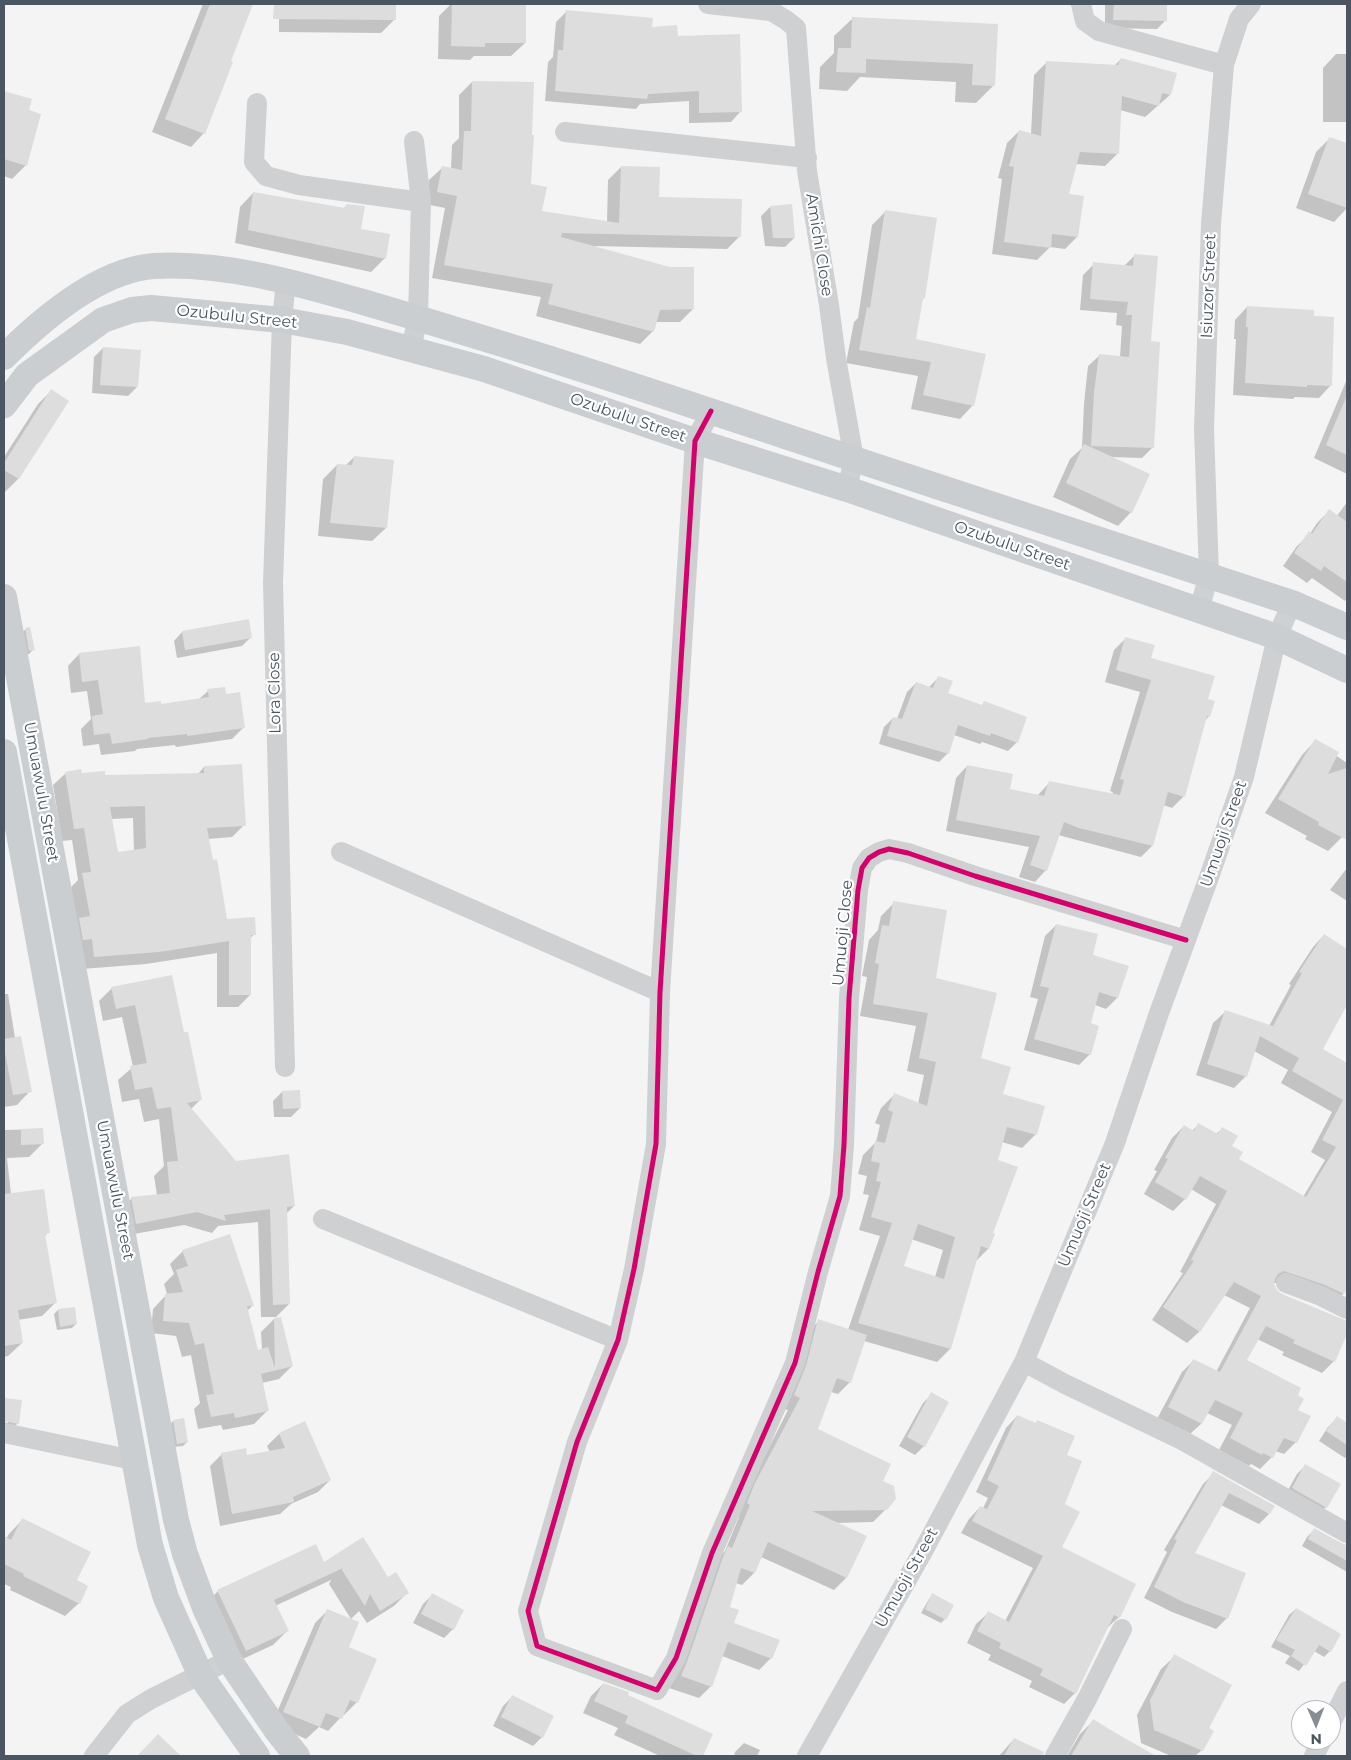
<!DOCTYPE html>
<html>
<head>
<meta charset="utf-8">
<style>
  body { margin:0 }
  #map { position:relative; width:1351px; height:1760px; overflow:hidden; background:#f4f4f4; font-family:Montserrat,sans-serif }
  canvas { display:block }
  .frame { position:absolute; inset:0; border:5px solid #4a5661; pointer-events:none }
  .north { position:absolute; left:1291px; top:1700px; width:50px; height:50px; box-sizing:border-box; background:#fff; border:1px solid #b7bbc0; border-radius:50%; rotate:179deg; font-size:14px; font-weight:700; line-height:20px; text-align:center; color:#4a5661 }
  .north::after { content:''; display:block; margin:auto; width:18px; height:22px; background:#868d94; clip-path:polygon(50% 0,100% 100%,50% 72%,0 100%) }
</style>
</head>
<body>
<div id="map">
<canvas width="1351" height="1760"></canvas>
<div class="frame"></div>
<div class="north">N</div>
</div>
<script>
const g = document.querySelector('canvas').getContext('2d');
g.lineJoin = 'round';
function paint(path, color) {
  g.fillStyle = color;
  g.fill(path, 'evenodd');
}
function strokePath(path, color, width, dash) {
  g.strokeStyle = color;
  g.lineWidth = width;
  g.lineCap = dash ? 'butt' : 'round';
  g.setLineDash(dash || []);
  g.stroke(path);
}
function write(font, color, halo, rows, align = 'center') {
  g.font = font + ' Montserrat,sans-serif';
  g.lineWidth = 4.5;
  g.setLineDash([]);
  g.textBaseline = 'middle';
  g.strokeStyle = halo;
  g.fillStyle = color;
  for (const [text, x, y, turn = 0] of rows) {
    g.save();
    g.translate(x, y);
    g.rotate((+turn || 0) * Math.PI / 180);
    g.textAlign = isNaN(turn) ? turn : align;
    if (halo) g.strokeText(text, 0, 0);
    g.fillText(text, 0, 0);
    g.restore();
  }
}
paint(new Path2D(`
  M203,4H252L229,62L204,133L191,147L152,132Z
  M288,4H395V19L381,33L279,32V13Z
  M451,4H525V43L511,56H474L470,60L438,59L439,16Z
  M1105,4H1166V20L1157,29L1105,28Z
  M567,11L651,28L677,37L741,111L731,122L689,123V101L640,104L636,109L545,101L548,62L553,57L556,22Z
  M853,18L997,25L994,85L976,103L955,102L956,82L860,77L847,91L819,89L820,67L834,53V36Z
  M1336,54H1347V122H1323V68Z
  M1121,59L1170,95L1145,117L1120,110L1118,153L1105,166L1075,164L1067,195L1077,237L1065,249L1050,247L1037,260L992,254L1002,179L998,178L1007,143L1019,131L1031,134L1034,75L1047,62L1114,66Z
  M472,82L530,185L541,212L607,223L608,180L621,167L658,198L740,236L727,249L594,246L693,309L680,322H655L653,331L640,344L536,316L541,297L432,278L445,208L425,204L429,180L442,168L451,169L452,145L459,138V95Z
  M4,92L31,100L28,111L26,165L12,179L4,176Z
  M1330,138L1347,145V208L1334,222L1296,208L1316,152Z
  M253,193L343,209L347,205L359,230L388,235L384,259L371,272L235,243L240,207Z
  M770,207L794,238L785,247L765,246L761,216Z
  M885,212L924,298L922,300L914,340L973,405L960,419L911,409L918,376L846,363L854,322L858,318L872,225Z
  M1135,255L1149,343L1153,447L1142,458L1110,457L1131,512L1118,526L1053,497L1070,459L1082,448L1084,404L1088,366L1099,356L1120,357L1122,326L1116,325L1117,313L1080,310L1083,275L1094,264L1124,266Z
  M1247,307L1331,385L1319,398L1295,397L1293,399L1233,395L1236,339H1234L1235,320Z
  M103,348L137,387L128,396L92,393L94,357Z
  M1347,379V474L1314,458Z
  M51,391L67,401L18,479L5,492L4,457L38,404Z
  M354,457L386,528L372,541L318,536L323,479L337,465L345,466Z
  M1347,502V598L1345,601L1312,578L1307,583L1283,566L1297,546L1310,534L1317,523L1329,511L1337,516Z
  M26,629L33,650L29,654H25L21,633Z
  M182,632L251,637L242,646L177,658L174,641Z
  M1126,638L1149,659L1207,700L1209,716L1205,721L1184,796L1172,808L1163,805L1152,846L1141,857L1058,835L1046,870L1035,882L1019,877L1029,847L946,831L956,778L967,766L1008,790L1037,796L1050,782L1112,795L1113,792L1110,791L1140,692L1105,682L1114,650Z
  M79,654L144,704L160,705L199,699L208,691L225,696L244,727L232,739L176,747L175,745L137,749L135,751L101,755L99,744L83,746L81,729L91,719L87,691L71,693L68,666Z
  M938,678L947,694L981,706L984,703L1017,742L1008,751L982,742L980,744L954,735L948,753L939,762L879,744L884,727L893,718L897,719L907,692L916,683L929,687Z
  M1315,741L1347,763V837L1346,839L1342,837L1328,851L1305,839L1307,836L1265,813L1302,755Z
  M204,767L244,825L232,837L208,839L226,920L254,934L250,939V995L238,1007H217V953L146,964L82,969L71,887L78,880L72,840L62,841L53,785L66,773L104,776L198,774ZM133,818L134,851L117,854L111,819Z
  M1347,868V901L1330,890Z
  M894,903L934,979L1001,1095L1044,1107L1035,1135L1022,1148L1002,1142L996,1160L991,1234L988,1249L975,1262L950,1349L937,1362L864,1341L850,1382L838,1394L831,1392L816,1430L882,1481L886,1509L873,1522L834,1523L846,1578L834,1590L761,1557L754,1573L742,1585L736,1583L729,1608L733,1624L771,1658L759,1670L722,1656L711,1686L699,1698L669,1688L716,1560L725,1551L739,1517L735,1516L744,1497L788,1410L782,1408L806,1333L819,1321L848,1330L880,1236L859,1230L869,1195L863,1194L867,1176L858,1174L863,1155L876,1142L880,1125L875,1123L881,1108L894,1095L918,1104L924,1075L907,1071L916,1026L860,1016L867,977L862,976L869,940L878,930L881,916ZM911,1239L943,1250L935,1277L902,1266Z
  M1056,925L1092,956L1117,998L1106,1009L1095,1005L1090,1024V1054L1079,1065L1024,1050L1038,999L1030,997L1045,936Z
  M1324,935L1347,950V1003L1322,1050L1347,1064V1286L1343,1294L1332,1305L1278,1283H1273L1276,1292L1341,1321L1347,1322V1331L1334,1361L1322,1373L1282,1355L1284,1352L1257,1339L1245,1361L1296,1396V1442L1284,1454L1275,1451L1272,1457L1260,1469L1251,1464L1249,1466L1219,1450L1232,1425L1207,1413L1201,1424L1189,1435L1157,1419L1182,1372L1194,1360L1216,1372L1250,1308L1224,1295L1199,1332L1187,1343L1152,1320L1183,1273L1180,1272L1216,1204L1191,1189L1185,1199L1173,1211L1144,1194L1157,1171L1154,1170L1172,1138L1184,1126L1192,1131L1198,1125L1216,1134L1222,1129L1238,1160L1303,1197L1325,1160L1311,1152L1332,1112L1281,1083L1288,1070L1254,1051L1246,1076L1234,1088L1196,1075L1213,1023L1225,1012L1269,1026L1291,985L1289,984L1313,947Z
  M112,988L183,1034L200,1100L190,1110L236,1162L294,1206L286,1214L289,1304L276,1317H261L258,1222L218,1226L212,1233L184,1225L123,1236L119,1211L132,1198L157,1195L154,1176L164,1166L159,1119L144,1122L139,1099L122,1102L118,1080L133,1067L122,1017L103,1021L99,1001Z
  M4,994H8L15,1038L30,1091L17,1105L4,1107Z
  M282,1092L300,1108L291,1117H274L273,1101Z
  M42,1129V1144L29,1157L7,1158L11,1194L48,1232L44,1237L56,1302L42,1316L18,1320L22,1343L8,1356L4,1357V1130Z
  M183,1251L253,1305L247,1311L257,1351L262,1350L261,1332L274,1319L292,1366L279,1379L262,1383L267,1411L254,1424L223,1430L221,1425L198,1429L194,1409L200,1403L191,1355L182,1357L176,1336L151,1333L153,1309L167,1294L164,1284L174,1274L170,1264Z
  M58,1310L76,1324L72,1328L57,1330L54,1314Z
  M932,1394L924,1446L915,1455L899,1446L923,1403Z
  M4,1399L21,1401L18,1423L4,1437V1422L8,1423V1420H4Z
  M1017,1416L1065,1456L1061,1548L1119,1617L1107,1628L1075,1693L1064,1704L1029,1687L1032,1681L988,1660L991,1655L967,1643L976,1624L988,1613L1005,1621L1033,1568L961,1533L969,1519L980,1507L983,1508L988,1498L976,1492L1006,1428Z
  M1337,1418L1347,1425V1456L1345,1458L1319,1441L1328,1427Z
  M173,1421L187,1442L183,1446L173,1447L169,1426Z
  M279,1434L330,1480L318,1492L291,1504L280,1514L220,1526L210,1466L222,1454L246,1456L270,1452L267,1446Z
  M1305,1466L1326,1507L1317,1516L1284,1497L1297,1474Z
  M1214,1473L1269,1514L1259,1524L1221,1505L1193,1554L1227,1618L1216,1629L1172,1612L1144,1598L1167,1552L1164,1550L1203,1484Z
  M22,1520L75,1581L79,1603L65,1616L10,1590L11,1587L4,1584V1538L6,1539L9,1534Z
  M1314,1530L1347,1546V1572L1302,1546L1307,1537Z
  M324,1563L388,1578L407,1593L394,1606L367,1623L359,1611L351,1619L329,1584L331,1580L275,1606L287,1631L273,1645L232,1664L204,1605L218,1591Z
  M432,1595L453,1629L444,1638L413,1623L423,1604Z
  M933,1595L945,1619L941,1623L921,1613L929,1599Z
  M1296,1609L1330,1651L1324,1657L1314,1651L1299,1671L1285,1663L1290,1656L1271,1647L1289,1615Z
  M327,1611L357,1702L344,1715L342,1714L340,1718L328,1731L319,1727L306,1739L272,1724L315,1623Z
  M1175,1656L1207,1729L1202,1750L1195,1756H1171L1141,1743L1137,1715L1161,1669Z
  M603,1684L711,1735L701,1756H660L614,1735L618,1728L583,1713L591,1696Z
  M512,1697L542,1737L533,1746L493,1726L503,1706Z
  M1093,1721L1153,1756H1067L1080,1734Z
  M1014,1739L1043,1752L1042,1756H999Z
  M744,1743L760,1750L757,1756H734L735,1752Z`), '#0003');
paint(new Path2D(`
  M210,4H253L231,61L233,62L205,134L165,119Z
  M274,4H396V20L273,19Z
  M452,4H526V43H485V47L451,46Z
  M1114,4H1167V21L1113,20Z
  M566,10L653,18L652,27L677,25L678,36L740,34L742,112L699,113V91L648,94L647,99L555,91L558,50H563Z
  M852,17L998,24L995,86L972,85L973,64L866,59V73L836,72L838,48H851Z
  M1121,58L1177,73L1171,95L1162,93L1159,106L1122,96L1119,154L1080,152L1069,194L1084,196L1078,237L1052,234L1051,248L1004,242L1014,167L1009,166L1019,130L1041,136L1046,61L1118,65Z
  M472,81L534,82L532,135H534L531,184L547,187L542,211L619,223L621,166L660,167L659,197L742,199L741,237L562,233L561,237L670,267H694V309L660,310L654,332L548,304L553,284L444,265L457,196L437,192L442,166L462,170L464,131H471Z
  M4,91L32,99L29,110L41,114L27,166L4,159Z
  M1329,137L1347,143V208L1308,194Z
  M253,192L345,208L346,204L365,206L361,229L390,234L386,259L248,230Z
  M792,204L795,238H773L770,206Z
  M885,210L937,218L925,298H923L916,339L986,354L974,406L923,395L931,362L859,350L867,307L870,308Z
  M1134,254L1158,256L1151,341L1160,342L1154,448L1091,446L1094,393L1099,354L1129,357L1132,315H1126L1128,302L1090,299L1093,262L1133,266Z
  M1247,306L1314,310V316L1334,317L1332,386L1307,385V387L1245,383L1248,327H1246Z
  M103,347L141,350L138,387L100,385Z
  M51,389L69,401L19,479L4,470V463Z
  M1347,395V455L1326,445Z
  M1084,444L1150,474L1132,513L1066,483Z
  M354,456L394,460L387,528L330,523L337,464L352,465Z
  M1329,509L1347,522V582L1324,566L1321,571L1294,553L1309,531L1312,534Z
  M249,619L252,638L185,650L182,631Z
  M30,627L35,650L29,651L25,628Z
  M1125,637L1155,645L1151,658L1215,676L1208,699L1215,701L1210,717L1207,716L1185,797L1168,792L1153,846L1079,828L1064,822L1047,871L1030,865L1040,836L956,820L967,765L1013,774L1010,789L1044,796L1049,781L1120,795L1124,780L1120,779L1151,680L1116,670Z
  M140,646L145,703L161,701V704L209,697L207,689L225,687L226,694L240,692L245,728L187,736V734L148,738V739L112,744L110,733L94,735L92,716L103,714L98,680L82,682L79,653Z
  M938,676L953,681L948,693L982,705L984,701L1027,717L1018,743L991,733L990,736L958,725L949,754L887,736L893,717L902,719L916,682L933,688Z
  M1315,739L1339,752L1328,774L1347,768V840L1318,825L1319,822L1278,799Z
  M242,764L246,826L207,828L213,860L217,859L227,919L255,917L256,935H251V995H229V941L159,952L94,957L92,939L83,940L79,918L90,916L82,873L91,872L84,828L74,829L65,772L81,769L82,773L105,771V775L204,773V766ZM145,806L146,848L118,852L110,807Z
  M893,901L947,910L936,978L997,993L981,1058L1011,1067L1003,1094L1045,1106L1037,1135L1007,1127L998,1160L1018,1167L993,1233L995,1234L989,1249L981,1246L951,1349L858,1323L892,1223L871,1217L881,1182L876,1181L880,1163L871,1161L875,1141L885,1143L893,1112L888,1110L894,1093L927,1106L936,1062L919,1058L928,1013L873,1004L879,964L875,963L882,925L889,926ZM918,1224L955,1237L944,1279L904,1266Z
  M1056,924L1098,934L1093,955L1129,966L1118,998L1099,992L1091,1023L1099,1026L1091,1055L1034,1039L1049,988L1040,986Z
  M1324,934L1347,949V1005L1323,1049L1347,1063V1289L1344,1294L1325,1285L1284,1271L1278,1274L1275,1279L1274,1284L1277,1290L1282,1294L1347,1321V1334L1335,1362L1293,1343L1295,1340L1266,1326L1247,1360L1301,1388L1298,1395L1304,1399L1298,1410L1311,1416L1297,1443L1284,1438L1273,1458L1263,1453L1262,1455L1230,1438L1243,1413L1215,1400L1202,1424L1168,1407L1193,1359L1220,1372L1261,1296L1234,1282L1200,1332L1163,1307L1194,1261L1191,1260L1227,1191L1200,1176L1186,1200L1155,1182L1168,1159L1165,1158L1184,1125L1194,1131L1198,1123L1218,1134L1222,1127L1238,1136L1232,1146L1243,1152L1239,1159L1306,1197L1336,1147L1322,1140L1343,1100L1292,1071L1299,1058L1260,1036L1247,1077L1207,1064L1225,1010L1273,1026L1302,973L1299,972Z
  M172,975L184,1032H188L202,1100L187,1103L236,1161L289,1154L295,1206L287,1207L290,1304L273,1305L270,1209L224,1215L226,1221L197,1212L136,1224L131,1197L170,1193L167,1162L178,1161L171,1107L157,1109L152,1087L135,1090L130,1066L147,1063L135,1005L116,1009L111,987Z
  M21,1036L32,1092L13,1095L4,1047V1039Z
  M300,1090L301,1108L283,1109L282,1091Z
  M43,1128L44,1144L21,1145V1129Z
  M44,1189L50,1233L45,1234L57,1303L18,1310L23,1343L4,1346V1194Z
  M230,1234L254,1306H247L258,1350L268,1347L275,1368L274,1318L281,1317L293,1366L261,1374L269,1411L235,1418L234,1413L211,1417L206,1395L214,1394L204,1343L195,1345L189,1323L163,1321L165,1294L183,1292L176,1270L188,1266L182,1250Z
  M75,1307L77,1324L60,1327L58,1309Z
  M818,1319L867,1335L851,1383L837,1378L818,1429L891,1464L883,1481L894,1486L896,1499L887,1510L812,1511L867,1536L847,1578L768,1542L755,1573L741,1568L730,1607L739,1610L734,1623L780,1640L772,1659L728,1642L712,1687L681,1676L687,1662L723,1557L728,1546L732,1548L750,1505L747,1503L755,1483L800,1398L794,1395L806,1366Z
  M931,1392L949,1402L925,1447L907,1437Z
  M4,1398L22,1400L19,1424L4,1421Z
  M1017,1415L1036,1423L1037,1420L1075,1436L1067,1455L1082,1461L1065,1504L1080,1512L1062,1547L1136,1584L1120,1618L1114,1615L1076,1694L1040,1675L1043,1669L999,1648L1001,1643L977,1631L988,1611L1009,1622L1043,1556L972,1521L980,1506L987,1509L999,1486L987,1480Z
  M1337,1416L1347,1423V1445L1326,1431Z
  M184,1418L188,1442L177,1444L173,1420Z
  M305,1421L331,1480L293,1497L294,1502L232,1514L221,1453L246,1448L247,1455L285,1448L279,1433Z
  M1305,1464L1341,1484L1327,1508L1292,1488Z
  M1213,1471L1275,1506L1270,1514L1229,1493L1195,1553L1246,1573L1228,1619L1183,1602L1154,1587L1177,1540L1174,1539Z
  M22,1518L91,1552L77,1580L88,1586L80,1604L23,1576L24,1574L4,1564V1536L11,1540Z
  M1314,1528L1341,1543L1347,1545V1561L1308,1539Z
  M363,1537L388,1577L396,1572L409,1593L380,1611L370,1594L365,1606L342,1570L343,1568L274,1600L289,1631L246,1651L217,1590L316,1544L324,1562Z
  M432,1593L464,1610L454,1630L421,1614Z
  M932,1593L954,1605L946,1620L925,1609Z
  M1296,1608L1341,1634L1331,1652L1319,1645L1306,1666L1291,1656L1295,1650L1276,1640Z
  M327,1609L359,1622L349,1647L377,1659L358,1703L350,1700L342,1719L326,1713L320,1727L283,1712Z
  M1174,1654L1232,1685L1209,1728L1214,1731L1203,1751L1154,1730L1150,1700Z
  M603,1683L629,1692L628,1695L713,1734L703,1756H697L625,1723L628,1716L594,1701Z
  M512,1695L554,1716L543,1738L501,1717Z
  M1093,1719L1109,1729L1156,1756H1071Z
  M158,1734L181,1756H137Z
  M1014,1738L1044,1752L1043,1756H1004Z`), '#ddddde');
strokePath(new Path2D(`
  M708,4L771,11L786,20L796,28L807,171L829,305L836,358L854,459L847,489
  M1081,4L1085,21L1099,31L1224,65
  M257,103L254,162L266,176L299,185L421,202
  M565,132L807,158
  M411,349L418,317L421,202L414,141
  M711,411L695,441L660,992L656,1144L634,1269L618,1340L577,1442L528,1611L537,1646L657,1690L676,1658L712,1553L795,1363L818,1272L840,1196L844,1145L849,998L858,890L862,868L869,858L879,852L889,849L908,853L975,876L1186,940
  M1199,610L1209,575L1204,429L1211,224L1224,65L1239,19L1251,4
  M341,852L660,992
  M285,1067L273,583L282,320L286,281
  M323,1219L618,1340
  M1286,1283L1321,1296L1347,1309
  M1024,1362L1065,1384L1182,1440L1347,1533
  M4,1433L133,1460
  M1331,1723L1347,1691
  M94,1756L127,1714L151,1699L229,1660
  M807,1756L922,1553L1024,1362L1115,1143L1159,1013L1208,880L1244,777L1277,637L1292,603
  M1055,1756L1087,1699L1122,1629
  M1314,1756L1322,1740`), '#ced0d2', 20);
strokePath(new Path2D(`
  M4,357C41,320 99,270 154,266C223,262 297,283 363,302C418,318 473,335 528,352C637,386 745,423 854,459C1000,508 1146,554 1292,603L1347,627
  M4,405L27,375L92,328L103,320L132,310L151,308L282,320L347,332L484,369L695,441L847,489L1277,637L1347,670
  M4,597L176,1520L185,1554L205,1608L229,1660L277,1731L297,1756
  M4,752L150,1545L166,1598L201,1676L257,1756`), '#caced1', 26);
strokePath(new Path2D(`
  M711,411L695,441L660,992L656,1144L634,1269L618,1340L577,1442L528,1611L537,1646L657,1690L676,1658L712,1553L795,1363L818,1272L840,1196L844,1145L849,998L858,890L862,868L869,858L879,852L889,849L908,853L975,876L1186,940`), '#d6006c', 5);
write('16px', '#4a5661', '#fff', [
  ["Amichi Close",819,245,81],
  ["Isiuzor Street",1209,286,-88],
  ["Ozubulu Street",237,317,6],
  ["Ozubulu Street",628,418,19],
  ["Ozubulu Street",1012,546,19],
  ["Lora Close",275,693,-91],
  ["Umuawulu Street",41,792,80],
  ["Umuoji Street",1224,834,-71],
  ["Umuoji Close",843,933,-85],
  ["Umuawulu Street",115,1190,79],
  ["Umuoji Street",1085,1215,-67],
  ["Umuoji Street",907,1578,-61]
]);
</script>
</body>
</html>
